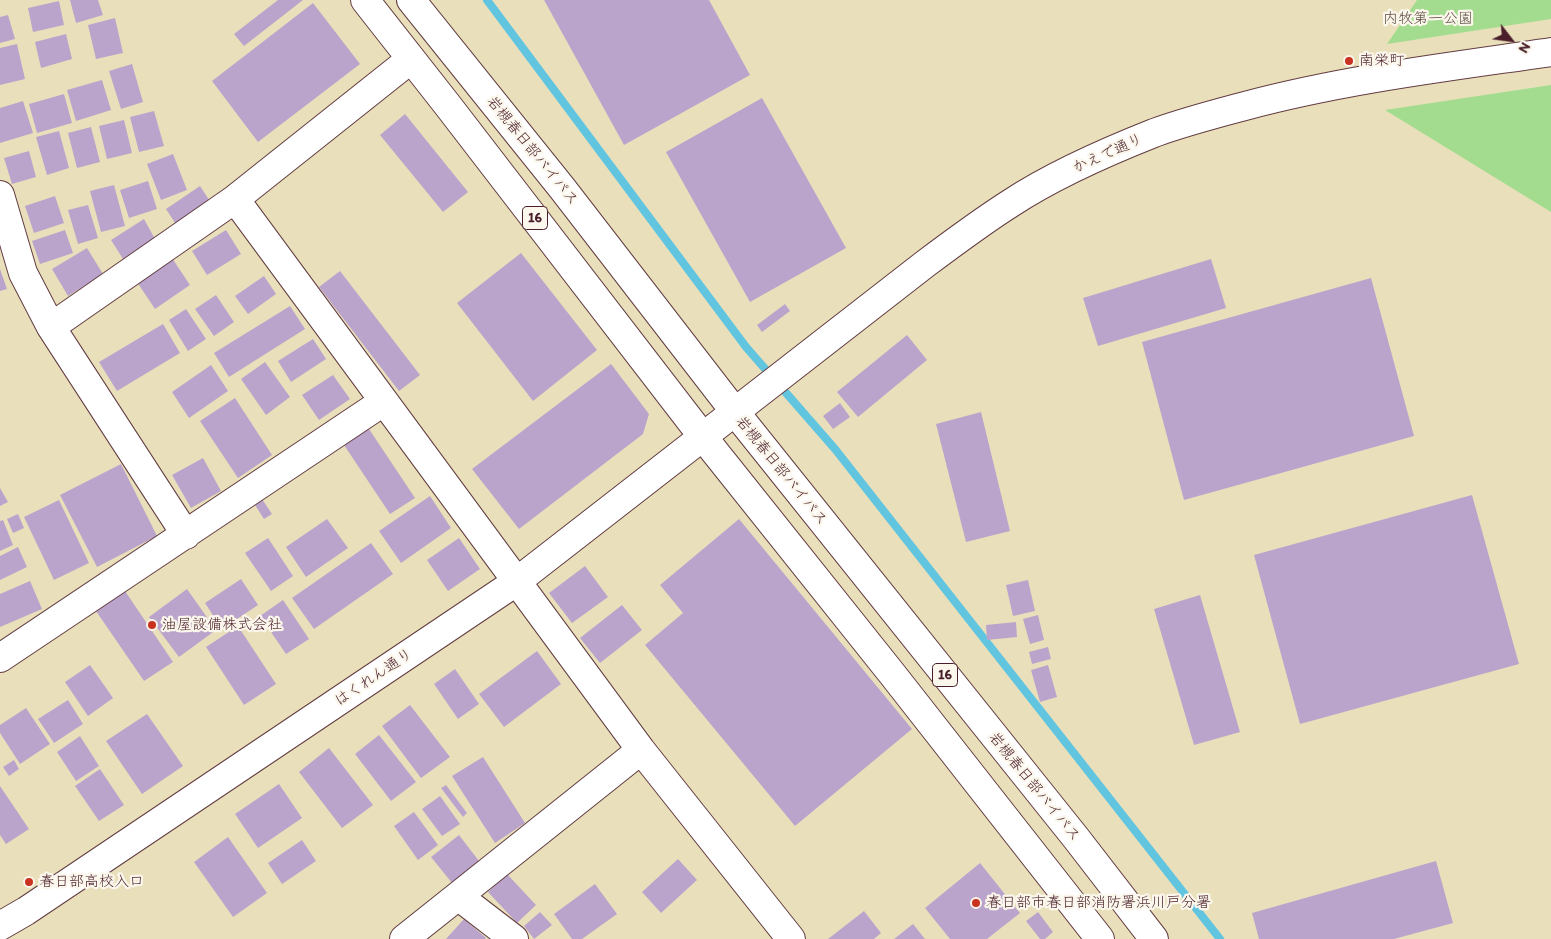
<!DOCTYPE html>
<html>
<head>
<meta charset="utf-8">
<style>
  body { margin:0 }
  #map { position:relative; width:1551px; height:939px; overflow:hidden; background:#e9e0bb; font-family:Itim,sans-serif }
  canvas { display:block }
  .north { position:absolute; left:1486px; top:15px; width:50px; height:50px; -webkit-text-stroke:4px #fbf7ec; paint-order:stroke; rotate:120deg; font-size:14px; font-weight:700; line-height:20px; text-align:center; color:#4a1f2b }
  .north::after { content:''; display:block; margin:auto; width:18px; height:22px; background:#4a1f2b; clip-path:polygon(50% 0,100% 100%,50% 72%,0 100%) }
</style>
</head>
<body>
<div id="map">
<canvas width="1551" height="939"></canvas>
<div class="north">N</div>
</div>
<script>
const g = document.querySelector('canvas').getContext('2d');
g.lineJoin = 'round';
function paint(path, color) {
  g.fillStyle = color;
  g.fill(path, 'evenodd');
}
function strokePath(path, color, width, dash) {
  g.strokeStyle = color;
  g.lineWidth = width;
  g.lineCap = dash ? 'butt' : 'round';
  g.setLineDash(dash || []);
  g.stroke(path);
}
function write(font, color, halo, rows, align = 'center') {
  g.font = font + ' Itim,"Klee One",sans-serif';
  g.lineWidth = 4.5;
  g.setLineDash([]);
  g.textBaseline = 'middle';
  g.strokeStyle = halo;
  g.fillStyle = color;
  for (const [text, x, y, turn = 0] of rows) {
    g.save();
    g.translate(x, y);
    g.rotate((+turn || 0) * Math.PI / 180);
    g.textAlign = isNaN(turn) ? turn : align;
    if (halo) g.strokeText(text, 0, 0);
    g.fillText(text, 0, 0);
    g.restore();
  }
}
paint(new Path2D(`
  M1417,0H1551V19L1387,44Z
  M1551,85V212L1385,110Z`), '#a3dc8e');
strokePath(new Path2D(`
  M487,0L746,347L835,449L1220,939`), '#62c5e0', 8);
paint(new Path2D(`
  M70,0H98L103,15L76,23Z
  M278,0H303L244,46L234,34Z
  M544,0H709L750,75L624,145Z
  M59,1L64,25L33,32L28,8Z
  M313,3L360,64L258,142L212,81Z
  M8,15L15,39L0,43V17Z
  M115,18L123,53L96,59L88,25Z
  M66,34L72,59L41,68L35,42Z
  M17,44L25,79L0,85V48Z
  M132,64L143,102L121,109L109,71Z
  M102,80L111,110L76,121L67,90Z
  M64,94L72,123L37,133L29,104Z
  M762,98L846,248L750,302L666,152Z
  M23,101L33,133L0,143V108Z
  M154,111L164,146L139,152L130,117Z
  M405,114L468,192L443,212L380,135Z
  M124,120L132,153L107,159L99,126Z
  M91,127L100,162L77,168L68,133Z
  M59,131L69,168L47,175L36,137Z
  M29,151L36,177L12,184L4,158Z
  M173,154L187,190L161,200L147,164Z
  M148,181L157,209L129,218L120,190Z
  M114,185L125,226L101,232L90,191Z
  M200,186L213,206L179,229L166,209Z
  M55,196L64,223L34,233L25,206Z
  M88,205L98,238L78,244L68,210Z
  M144,219L155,239L123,259L111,240Z
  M65,230L73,253L40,264L32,241Z
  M226,230L241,254L207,275L192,251Z
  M87,248L103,274L68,296L52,269Z
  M521,253L597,350L533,401L457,303Z
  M172,258L190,285L155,309L137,282Z
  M1211,259L1226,308L1098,346L1083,298Z
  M0,269L7,289L0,291Z
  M340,271L420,375L399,391L319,287Z
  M264,276L276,294L248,314L235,296Z
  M1371,278L1414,436L1184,500L1142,342Z
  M216,295L234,322L214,336L195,309Z
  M785,304L790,311L762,332L757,325Z
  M290,306L305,329L229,377L214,353Z
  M186,309L206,339L188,351L169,320Z
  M163,324L180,353L117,391L99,362Z
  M907,335L927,360L858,417L837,392Z
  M313,339L326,359L291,382L278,361Z
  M265,362L290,397L266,415L241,379Z
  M611,364L649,414L643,434L519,529L472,469Z
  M211,365L228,391L189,418L172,392Z
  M333,375L350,399L319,420L302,395Z
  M235,398L272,455L238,478L200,421Z
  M840,403L850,417L833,429L823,416Z
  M981,412L1010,531L966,542L936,424Z
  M369,429L415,498L390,514L344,445Z
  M203,458L221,491L191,508L172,475Z
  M121,464L157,536L97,567L60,495Z
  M0,488L8,502L0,506Z
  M1472,495L1519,664L1300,724L1254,555Z
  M430,496L451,528L401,563L379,531Z
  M262,499L272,514L264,519L255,505Z
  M59,500L89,563L54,580L24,517Z
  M18,514L24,528L13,533L7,519Z
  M327,519L348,548L306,577L286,547Z
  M739,519L912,729L795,826L645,645L683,613L660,585Z
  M3,520L13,545L0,551V521Z
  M268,538L293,576L271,591L245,553Z
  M459,538L480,569L448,591L427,560Z
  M371,543L393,574L314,629L292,598Z
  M18,547L27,567L0,580V556Z
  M585,566L608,597L572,623L549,593Z
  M241,579L258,605L222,629L205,603Z
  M1028,580L1035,611L1013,616L1006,585Z
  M30,581L42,609L0,627V594Z
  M187,589L216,630L179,657L149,617Z
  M125,591L173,662L144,681L96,611Z
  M1200,595L1240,732L1194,745L1154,609Z
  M283,600L309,639L286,654L260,616Z
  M622,605L642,630L600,663L580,638Z
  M1038,615L1044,640L1030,644L1023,619Z
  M1016,622L1017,637L987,640L986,625Z
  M238,626L276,684L244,705L206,647Z
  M1048,647L1051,659L1032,664L1029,652Z
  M537,651L561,684L504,727L479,694Z
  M90,665L113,698L88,716L65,682Z
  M1048,665L1057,697L1040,702L1031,670Z
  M455,669L479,704L458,719L434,684Z
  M68,700L83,724L54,743L38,719Z
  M410,705L450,757L421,778L382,726Z
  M26,708L50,744L20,764L0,733V725Z
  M147,714L183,766L142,794L106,741Z
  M379,735L416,782L391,801L355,754Z
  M80,736L99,766L76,781L57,752Z
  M329,748L373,805L342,828L299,772Z
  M483,757L525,823L495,843L452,776Z
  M14,760L19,769L9,776L3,767Z
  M100,769L124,805L99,821L75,786Z
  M279,784L302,818L258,848L235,814Z
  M446,785L467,813L463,817L441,788Z
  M0,786L29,829L6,844L0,835Z
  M440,796L460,824L442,836L422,809Z
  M414,812L438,845L418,860L394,826Z
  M459,835L479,861L452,883L431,857Z
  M228,837L267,893L233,917L194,862Z
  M302,840L316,861L282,884L268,863Z
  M678,859L697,880L661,913L642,892Z
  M1436,861L1453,923L1394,939H1259L1252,913Z
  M980,863L1020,913L987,939H950L925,908Z
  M507,874L536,905L517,923L488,892Z
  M595,884L617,914L582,939H572L554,914Z
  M864,911L881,933L874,939H828Z
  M540,912L552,925L534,939L524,926Z
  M1038,912L1053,932L1045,939H1040L1026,921Z
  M464,919L486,938L485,939H446Z
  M913,924L925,939H894Z`), '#bba4cc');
const minor = new Path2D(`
  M0,195L23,273L51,327L186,535
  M235,199L641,750L791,939
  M51,327L235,199L411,59
  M0,658L383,402
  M458,896L641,750
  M0,926L26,911L516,582L925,264C953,243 981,222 1011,203C1055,174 1106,152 1154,133C1184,122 1215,114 1245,106C1346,79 1448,67 1551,52
  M404,939L458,896L514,939`);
const highway = new Path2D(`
  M365,0L449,107L703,437L893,675L1100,939
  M411,0L562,188L735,412L1076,838L1154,939`);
strokePath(minor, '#623c41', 30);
strokePath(highway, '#623c41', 30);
strokePath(minor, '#fff', 28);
strokePath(highway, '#fff', 28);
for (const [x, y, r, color] of [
  [1349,61,5,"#c8321e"],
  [152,625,5,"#c8321e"],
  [29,882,5,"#c8321e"],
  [976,903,5,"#c8321e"]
]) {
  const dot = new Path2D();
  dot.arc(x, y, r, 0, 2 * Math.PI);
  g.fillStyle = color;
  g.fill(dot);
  strokePath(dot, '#fbf7ec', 2);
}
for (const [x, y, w] of [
  [535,218,25],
  [945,675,25]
]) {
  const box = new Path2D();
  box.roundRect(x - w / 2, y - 11.5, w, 23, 4);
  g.fillStyle = '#fbf7ec';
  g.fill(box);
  strokePath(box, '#4a1f2b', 1);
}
write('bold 14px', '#4a1f2b', null, [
  ["16",535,218],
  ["16",945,675]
]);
write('15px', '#604e44', '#fbf7ec', [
  ["内牧第一公園",1428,19]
]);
write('15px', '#4a1f2b', '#fbf7ec', [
  ["南栄町",1359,61],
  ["油屋設備株式会社",162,625],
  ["春日部高校入口",39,882],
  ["春日部市春日部消防署浜川戸分署",986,903]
], 'left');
write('15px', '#4a1f2b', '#fbf7ec', [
  ["岩槻春日部バイパス",532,151,51],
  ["かえで通り",1108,154,-24],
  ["岩槻春日部バイパス",781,471,51],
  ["はくれん通り",374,678,-34],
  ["岩槻春日部バイパス",1034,787,51]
]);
</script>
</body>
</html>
